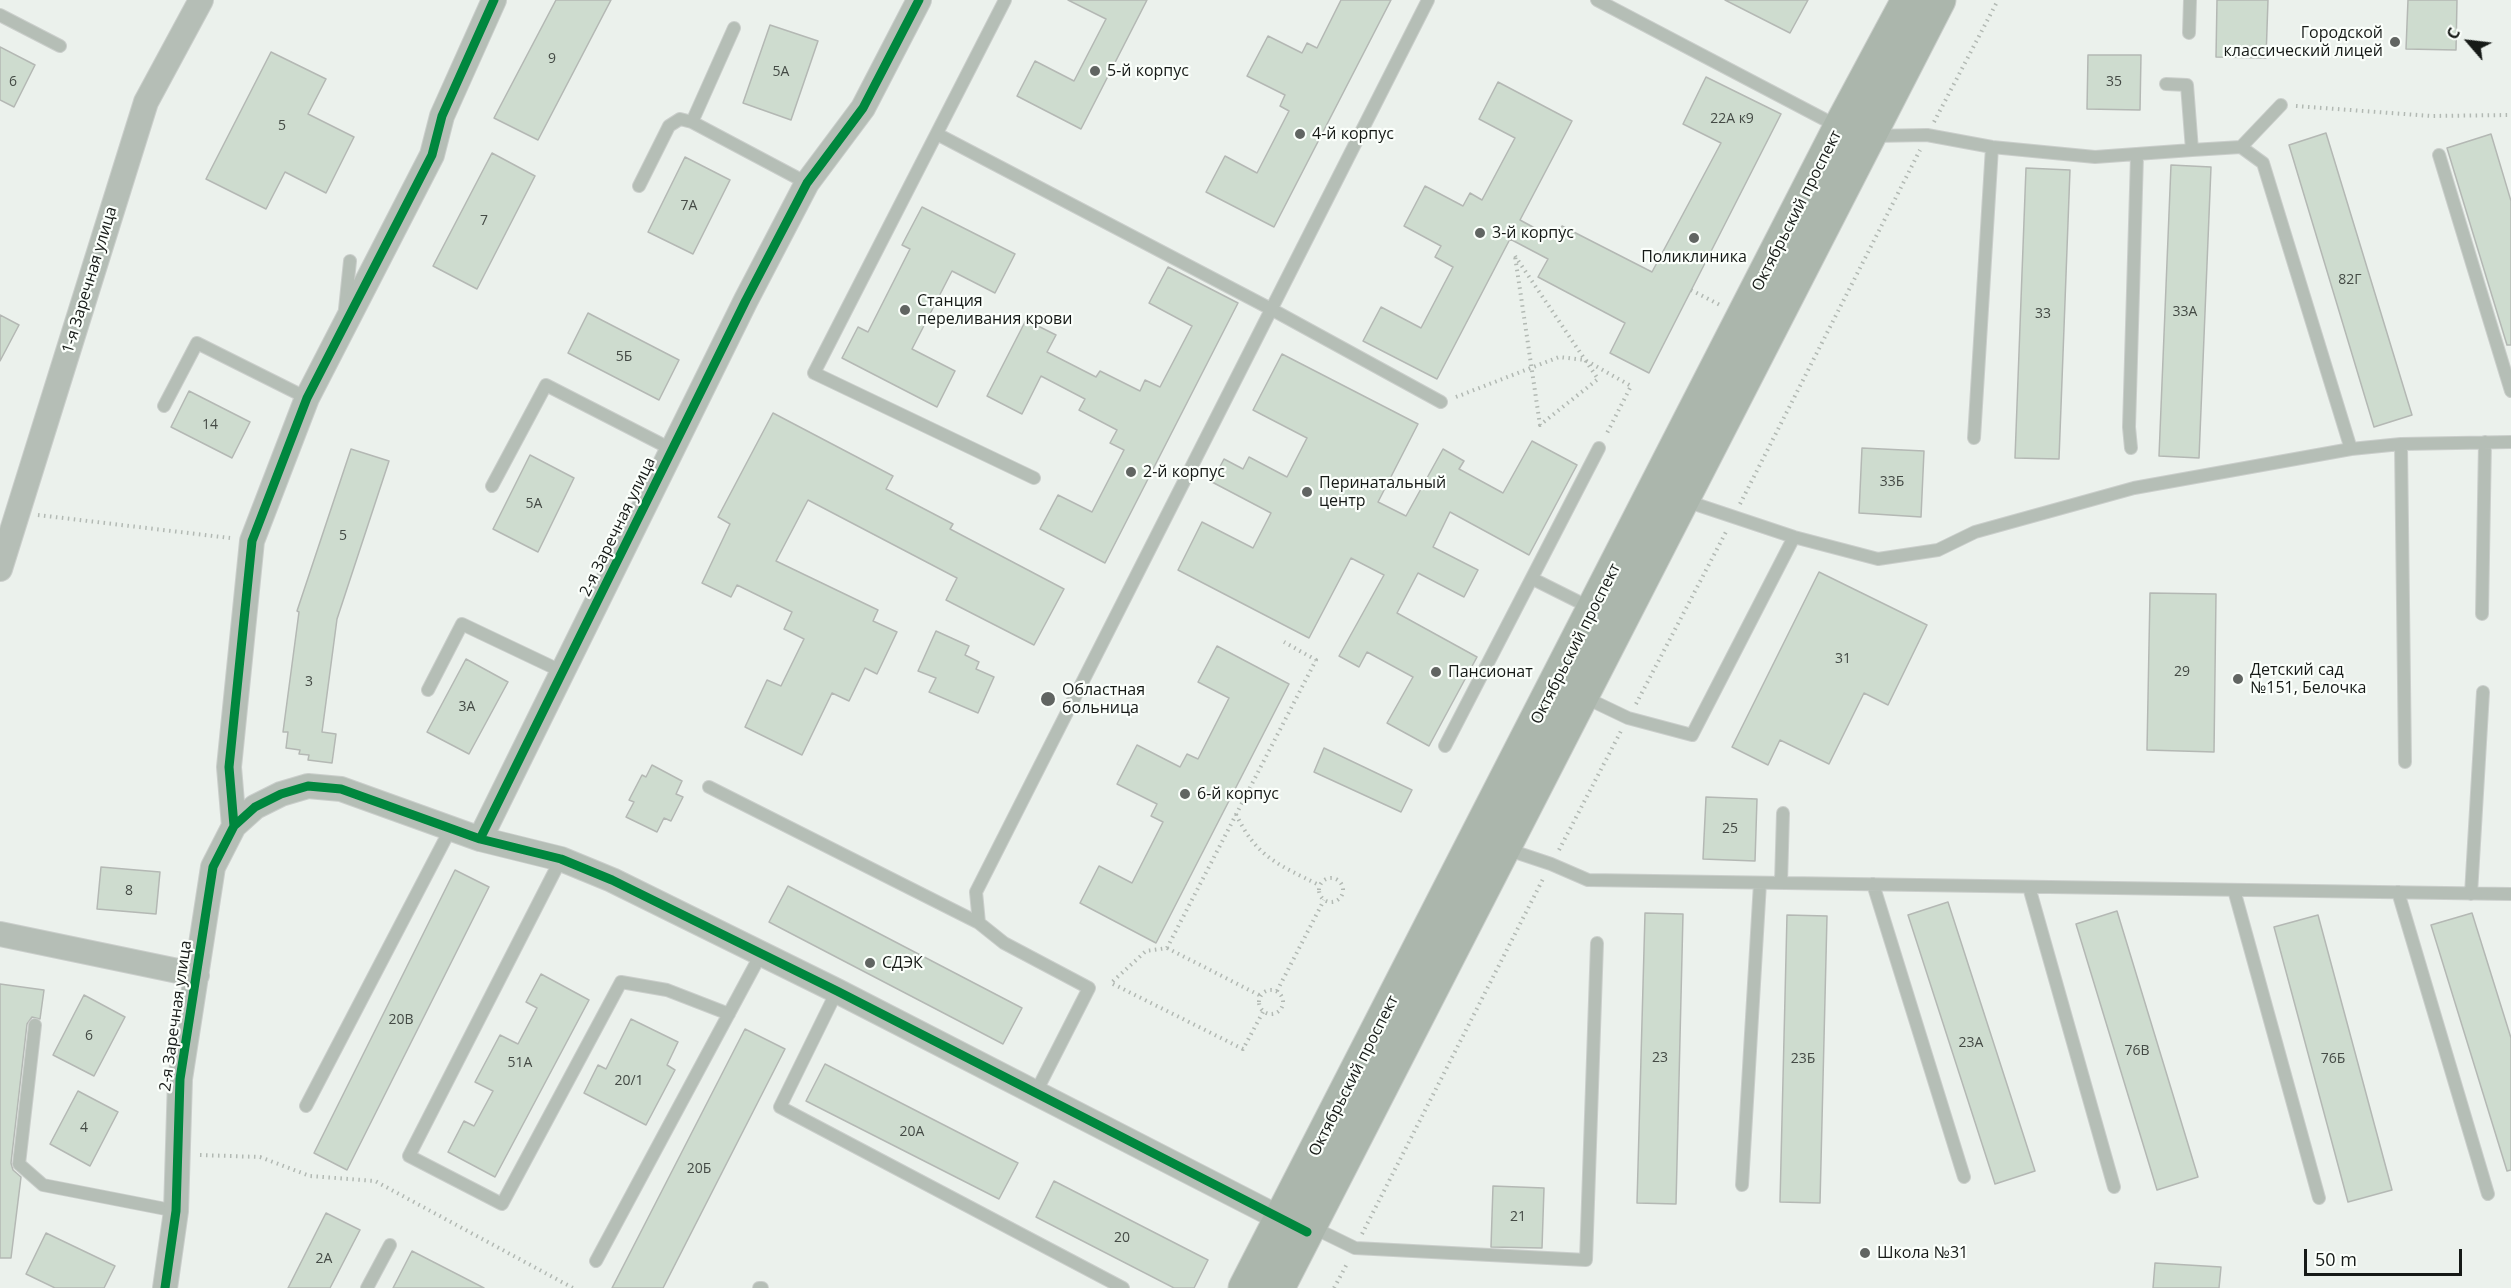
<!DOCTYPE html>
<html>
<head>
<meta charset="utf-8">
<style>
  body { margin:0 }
  #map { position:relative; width:2511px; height:1288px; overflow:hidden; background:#ebf1ec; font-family:"Open Sans",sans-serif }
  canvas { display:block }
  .north { position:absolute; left:2439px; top:12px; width:60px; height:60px; -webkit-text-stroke:4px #fbfffb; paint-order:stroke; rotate:298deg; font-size:16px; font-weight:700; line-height:24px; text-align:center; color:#161a17 }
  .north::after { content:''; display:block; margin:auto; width:21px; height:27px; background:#161a17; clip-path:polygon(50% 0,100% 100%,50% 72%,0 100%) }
  .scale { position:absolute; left:2304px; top:1249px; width:158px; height:27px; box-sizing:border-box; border:3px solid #161a17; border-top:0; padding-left:8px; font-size:18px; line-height:21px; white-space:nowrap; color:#161a17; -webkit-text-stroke:4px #fbfffb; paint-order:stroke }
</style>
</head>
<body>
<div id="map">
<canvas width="2511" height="1288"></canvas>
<div class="north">С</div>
<div class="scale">50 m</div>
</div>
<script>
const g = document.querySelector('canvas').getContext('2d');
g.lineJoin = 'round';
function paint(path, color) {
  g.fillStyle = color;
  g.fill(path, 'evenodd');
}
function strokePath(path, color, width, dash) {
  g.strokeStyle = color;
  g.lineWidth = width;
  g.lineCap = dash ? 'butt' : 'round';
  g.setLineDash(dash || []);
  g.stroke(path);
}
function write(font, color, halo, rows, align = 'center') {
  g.font = font + ' "Open Sans",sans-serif';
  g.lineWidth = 4.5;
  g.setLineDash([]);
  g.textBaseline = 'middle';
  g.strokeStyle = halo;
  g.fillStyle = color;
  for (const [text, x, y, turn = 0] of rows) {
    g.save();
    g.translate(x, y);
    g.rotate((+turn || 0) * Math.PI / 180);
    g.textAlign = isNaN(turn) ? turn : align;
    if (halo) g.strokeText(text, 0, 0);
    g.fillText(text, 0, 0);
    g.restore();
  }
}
const building = new Path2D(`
  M556,0H611L538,140L494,118Z
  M1068,0H1147L1081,129L1017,96L1035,61L1074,81L1106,19Z
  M1341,0H1391L1274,227L1206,192L1225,156L1257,173L1289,111L1280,106L1285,95L1247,76L1268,36L1302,53L1307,43L1317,48Z
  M1725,0H1808L1790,33Z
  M2217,0H2268L2266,58L2216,57Z
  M2408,0H2457L2456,50L2406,49Z
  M770,25L818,41L791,120L743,103Z
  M0,47L35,65L14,107L0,100Z
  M271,52L326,79L308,114L354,137L326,193L285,172L266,209L206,179Z
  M2088,55H2141L2140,110L2087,109Z
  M1706,77L1781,114L1649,373L1610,353L1625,323L1538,277L1548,259L1510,239L1437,379L1363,341L1381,307L1421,328L1453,267L1435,257L1441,246L1404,226L1425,186L1463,206L1470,193L1482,200L1515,138L1479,119L1498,82L1572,121L1520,220L1555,239L1562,226L1652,272L1721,143L1683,124Z
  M2326,133L2412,415L2374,427L2289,145Z
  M2491,134L2511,201V345H2507L2447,148Z
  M492,153L535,176L477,289L433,266Z
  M685,157L730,180L693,254L648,232Z
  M2171,165L2211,167L2199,458L2159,456Z
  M2026,168L2070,170L2059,459L2015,458Z
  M922,207L1015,254L995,293L952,271L912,349L955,371L937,407L842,358L858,327L868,332L910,249L902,245Z
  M1168,267L1238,303L1105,563L1040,529L1058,495L1092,512L1124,450L1110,443L1117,430L1079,410L1085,399L1041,376L1022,414L987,396L1026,320L1056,335L1047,352L1096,377L1100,371L1140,391L1145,380L1160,387L1192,326L1149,303Z
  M588,313L679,360L659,400L568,353Z
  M0,315L19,325L0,361Z
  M1282,354L1418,424L1378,502L1406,516L1443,449L1464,461L1459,469L1503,493L1532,441L1577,465L1529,555L1450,512L1433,547L1478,570L1464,597L1418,573L1397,613L1477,657L1429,746L1387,723L1413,677L1367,652L1359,667L1339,656L1384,575L1351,558L1309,638L1178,570L1202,522L1253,548L1271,513L1212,482L1224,459L1243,469L1249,457L1287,477L1307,438L1253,410Z
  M189,391L250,422L232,458L171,427Z
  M773,413L893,476L886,489L953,524L950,529L1064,589L1034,645L946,600L957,578L808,500L776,561L878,610L873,621L897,632L877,674L865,668L849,701L832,693L802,755L745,727L767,680L781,686L804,639L784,629L792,612L737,585L731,597L702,583L730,524L718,517Z
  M1862,448L1924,451L1921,517L1859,513Z
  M351,449L389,461L337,619L322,732L336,734L332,763L308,760L309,755L299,754L300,750L286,748L288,732H283L299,612L297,611Z
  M530,455L574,478L538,552L493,529Z
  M1819,572L1927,625L1888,705L1864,693L1829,764L1780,740L1768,765L1732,747Z
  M2150,593L2216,594L2214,752L2147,750Z
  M936,631L969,646L965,655L979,662L976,669L994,677L978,713L929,692L936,678L918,671Z
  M1217,646L1289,684L1156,943L1080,903L1099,866L1132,883L1163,822L1151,816L1157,804L1117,784L1137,745L1180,767L1187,754L1198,759L1229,698L1198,682Z
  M466,659L508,682L469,754L427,732Z
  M1324,748L1412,790L1401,812L1314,772Z
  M652,765L682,781L676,794L683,797L671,821L664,818L657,832L626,817L634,802L629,800L642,775L646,777Z
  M1706,797L1757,799L1755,861L1703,859Z
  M101,867L160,872L156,914L97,909Z
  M455,870L489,887L347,1170L314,1153Z
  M788,886L1022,1008L1003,1044L769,922Z
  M1948,902L2035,1171L1995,1184L1908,915Z
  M2117,911L2198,1177L2157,1190L2076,924Z
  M1645,913L1683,914L1676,1204L1637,1203Z
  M2472,913L2511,1038V1170L2507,1171L2431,925Z
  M1787,915L1827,916L1820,1203L1780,1202Z
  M2318,915L2392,1190L2348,1202L2274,927Z
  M541,974L589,1000L495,1177L448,1152L464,1121L474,1126L493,1091L475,1082L500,1035L518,1044L537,1008L526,1002Z
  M0,984L44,990L40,1019L32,1017L27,1024L11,1163L13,1170L21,1177L11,1258H0Z
  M84,995L125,1017L94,1076L53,1055Z
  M631,1019L678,1042L667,1065L675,1070L646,1125L584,1093L598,1065L606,1069Z
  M745,1029L785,1049L663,1288H612Z
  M825,1064L1018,1163L999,1199L806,1101Z
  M78,1091L118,1112L90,1166L50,1144Z
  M1054,1181L1208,1260L1194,1288H1174L1036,1217Z
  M1493,1186L1544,1188L1542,1248L1491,1247Z
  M326,1213L360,1230L330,1288H288Z
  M46,1233L115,1266L104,1288H55L26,1274Z
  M412,1251L484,1288H393Z
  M2155,1263L2221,1267L2219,1288H2153Z`);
paint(building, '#cedccf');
strokePath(building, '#b4b8b4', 1.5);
const service = new Path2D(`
  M1005,0L814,373L1034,478
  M1597,0L1839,127
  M0,15L60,46
  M2189,33L2190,0
  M692,122L807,183
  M937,134L1271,309L1441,402
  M1873,136L1927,135L1992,147L2095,157L2192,150L2187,85L2166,84
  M2241,147L2263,163L2351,449
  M2192,150L2241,147L2281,105
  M2439,155L2511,391
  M639,186L669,126L680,119L692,122L734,28
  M345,309L350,261
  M164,406L197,343L307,398
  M1974,438L1992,147
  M2401,444L2405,762
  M2131,448L2129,427L2137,156
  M492,486L546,385L673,450
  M1683,500L1794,537L1878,559L1938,550L1975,532L2134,488L2351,449L2401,444L2511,442
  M1533,579L1593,609
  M2482,614L2485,442
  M428,690L462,624L563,672
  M1584,697L1628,718L1692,735L1794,537
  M1445,746L1599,448
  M709,787L979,923
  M1506,849L1551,864L1588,880L2511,894
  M561,859L409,1156L502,1204L621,982L667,990L729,1014
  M1781,883L1783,813
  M1873,884L1964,1177
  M2029,887L2114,1187
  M2234,890L2319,1198
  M2398,892L2488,1194
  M2471,894L2483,692
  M837,991L780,1107L1123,1288
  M35,1025L19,1164L43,1185L176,1211
  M1036,1092L1089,988L1004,943L979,923L976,892L1428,0
  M306,1106L451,828
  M1742,1185L1760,883
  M1310,1226L1355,1248L1586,1260L1597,943
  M596,1261L761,954
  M367,1288L390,1245
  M759,1288H762`);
const minor = new Path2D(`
  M0,569L146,102L201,0
  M234,826L229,767L252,541L307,398L432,155L442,116L494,0
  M480,839L746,300L807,183L863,108L919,0
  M0,934L197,975
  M165,1288L176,1211L180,1079L213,867L234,826L255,807L281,794L308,786L341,789L480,839L561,859L612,880L837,991L1295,1226`);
const primary = new Path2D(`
  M1245,1288L1840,127L1908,0
  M1278,1288L1939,0`);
strokePath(service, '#cacecb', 14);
strokePath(minor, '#cacecb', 26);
strokePath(primary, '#cacecb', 35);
strokePath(new Path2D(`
  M2296,106L2431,116L2511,115
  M1934,122L1998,0
  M1515,256L1598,379L1540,425Z
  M1691,290L1720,305
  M1456,397L1559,357L1585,360L1631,386L1606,435
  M1740,504L1920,150
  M38,515L230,538
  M1636,704L1727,530
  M1236,814C1256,857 1279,865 1319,885
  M1559,850L1621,731
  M1319 890a12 12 0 1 1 24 0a12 12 0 1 1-24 0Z
  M1167,948L1261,996
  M1259 1002a12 12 0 1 1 24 0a12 12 0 1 1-24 0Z
  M1277,991L1324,900
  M1263,1012L1243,1049L1111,983L1146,951L1167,948L1316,660L1284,642
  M200,1155L260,1157L310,1176L375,1181L573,1288
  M1362,1234L1544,877
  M1334,1288L1348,1262`), '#b2b9b3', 4, [1.5, 4.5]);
strokePath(service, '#b5beb6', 12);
strokePath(minor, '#b5beb6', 24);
strokePath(primary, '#abb6ac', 33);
strokePath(new Path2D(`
  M234,826L229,767L252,541L307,398L432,155L442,116L494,0
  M480,839L746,300L807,183L863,108L919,0
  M165,1288L176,1211L180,1079L213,867L234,826L255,807L281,794L308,786L341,789L480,839L561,859L612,880L837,991L1307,1232`), '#00873e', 9);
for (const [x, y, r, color] of [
  [2395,42,6,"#616562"],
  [1095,71,6,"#616562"],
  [1300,134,6,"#616562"],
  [1480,233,6,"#616562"],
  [1694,238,6,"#616562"],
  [905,310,6,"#616562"],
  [1131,472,6,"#616562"],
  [1307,492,6,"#616562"],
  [1436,672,6,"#616562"],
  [2238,679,6,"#616562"],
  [1048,699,8,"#616562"],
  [1185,794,6,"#616562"],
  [870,963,6,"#616562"],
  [1865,1253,6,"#616562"]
]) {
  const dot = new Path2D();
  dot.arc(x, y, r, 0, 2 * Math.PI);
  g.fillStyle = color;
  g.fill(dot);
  strokePath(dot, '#fbfffb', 2);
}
write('14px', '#444a45', null, [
  ["9",552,59],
  ["5А",781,72],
  ["6",13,82],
  ["35",2114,82],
  ["22А к9",1732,119],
  ["5",282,126],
  ["7А",689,206],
  ["7",484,221],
  ["82Г",2350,280],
  ["33А",2185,312],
  ["33",2043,314],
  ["5Б",624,357],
  ["14",210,425],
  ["33Б",1892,482],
  ["5А",534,504],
  ["5",343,536],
  ["31",1843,659],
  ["29",2182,672],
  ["3",309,682],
  ["3А",467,707],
  ["25",1730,829],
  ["8",129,891],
  ["20В",401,1020],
  ["6",89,1036],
  ["23А",1971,1043],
  ["76В",2137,1051],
  ["23",1660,1058],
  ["23Б",1803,1059],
  ["76Б",2333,1059],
  ["51А",520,1063],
  ["20/1",629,1081],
  ["4",84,1128],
  ["20А",912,1132],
  ["20Б",699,1169],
  ["21",1518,1217],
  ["20",1122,1238],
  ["2А",324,1259]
]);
write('16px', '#161a17', '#fbfffb', [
  ["Городской",2383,33,"right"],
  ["классический лицей",2383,51,"right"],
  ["5-й корпус",1107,71],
  ["4-й корпус",1312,134],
  ["3-й корпус",1492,233],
  ["Поликлиника",1694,257,"center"],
  ["Станция",917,301],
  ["переливания крови",917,319],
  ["2-й корпус",1143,472],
  ["Перинатальный",1319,483],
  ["центр",1319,501],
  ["Детский сад",2250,670],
  ["№151, Белочка",2250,688],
  ["Пансионат",1448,672],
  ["Областная",1062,690],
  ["больница",1062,708],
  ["6-й корпус",1197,794],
  ["СДЭК",882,963],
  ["Школа №31",1877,1253]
], 'left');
write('16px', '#161a17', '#fbfffb', [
  ["Октябрьский проспект",1797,211,-63],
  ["1-я Заречная улица",90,280,-73],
  ["2-я Заречная улица",618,527,-64],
  ["Октябрьский проспект",1576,644,-63],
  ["2-я Заречная улица",176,1016,-82],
  ["Октябрьский проспект",1354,1076,-63]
]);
</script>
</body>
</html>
